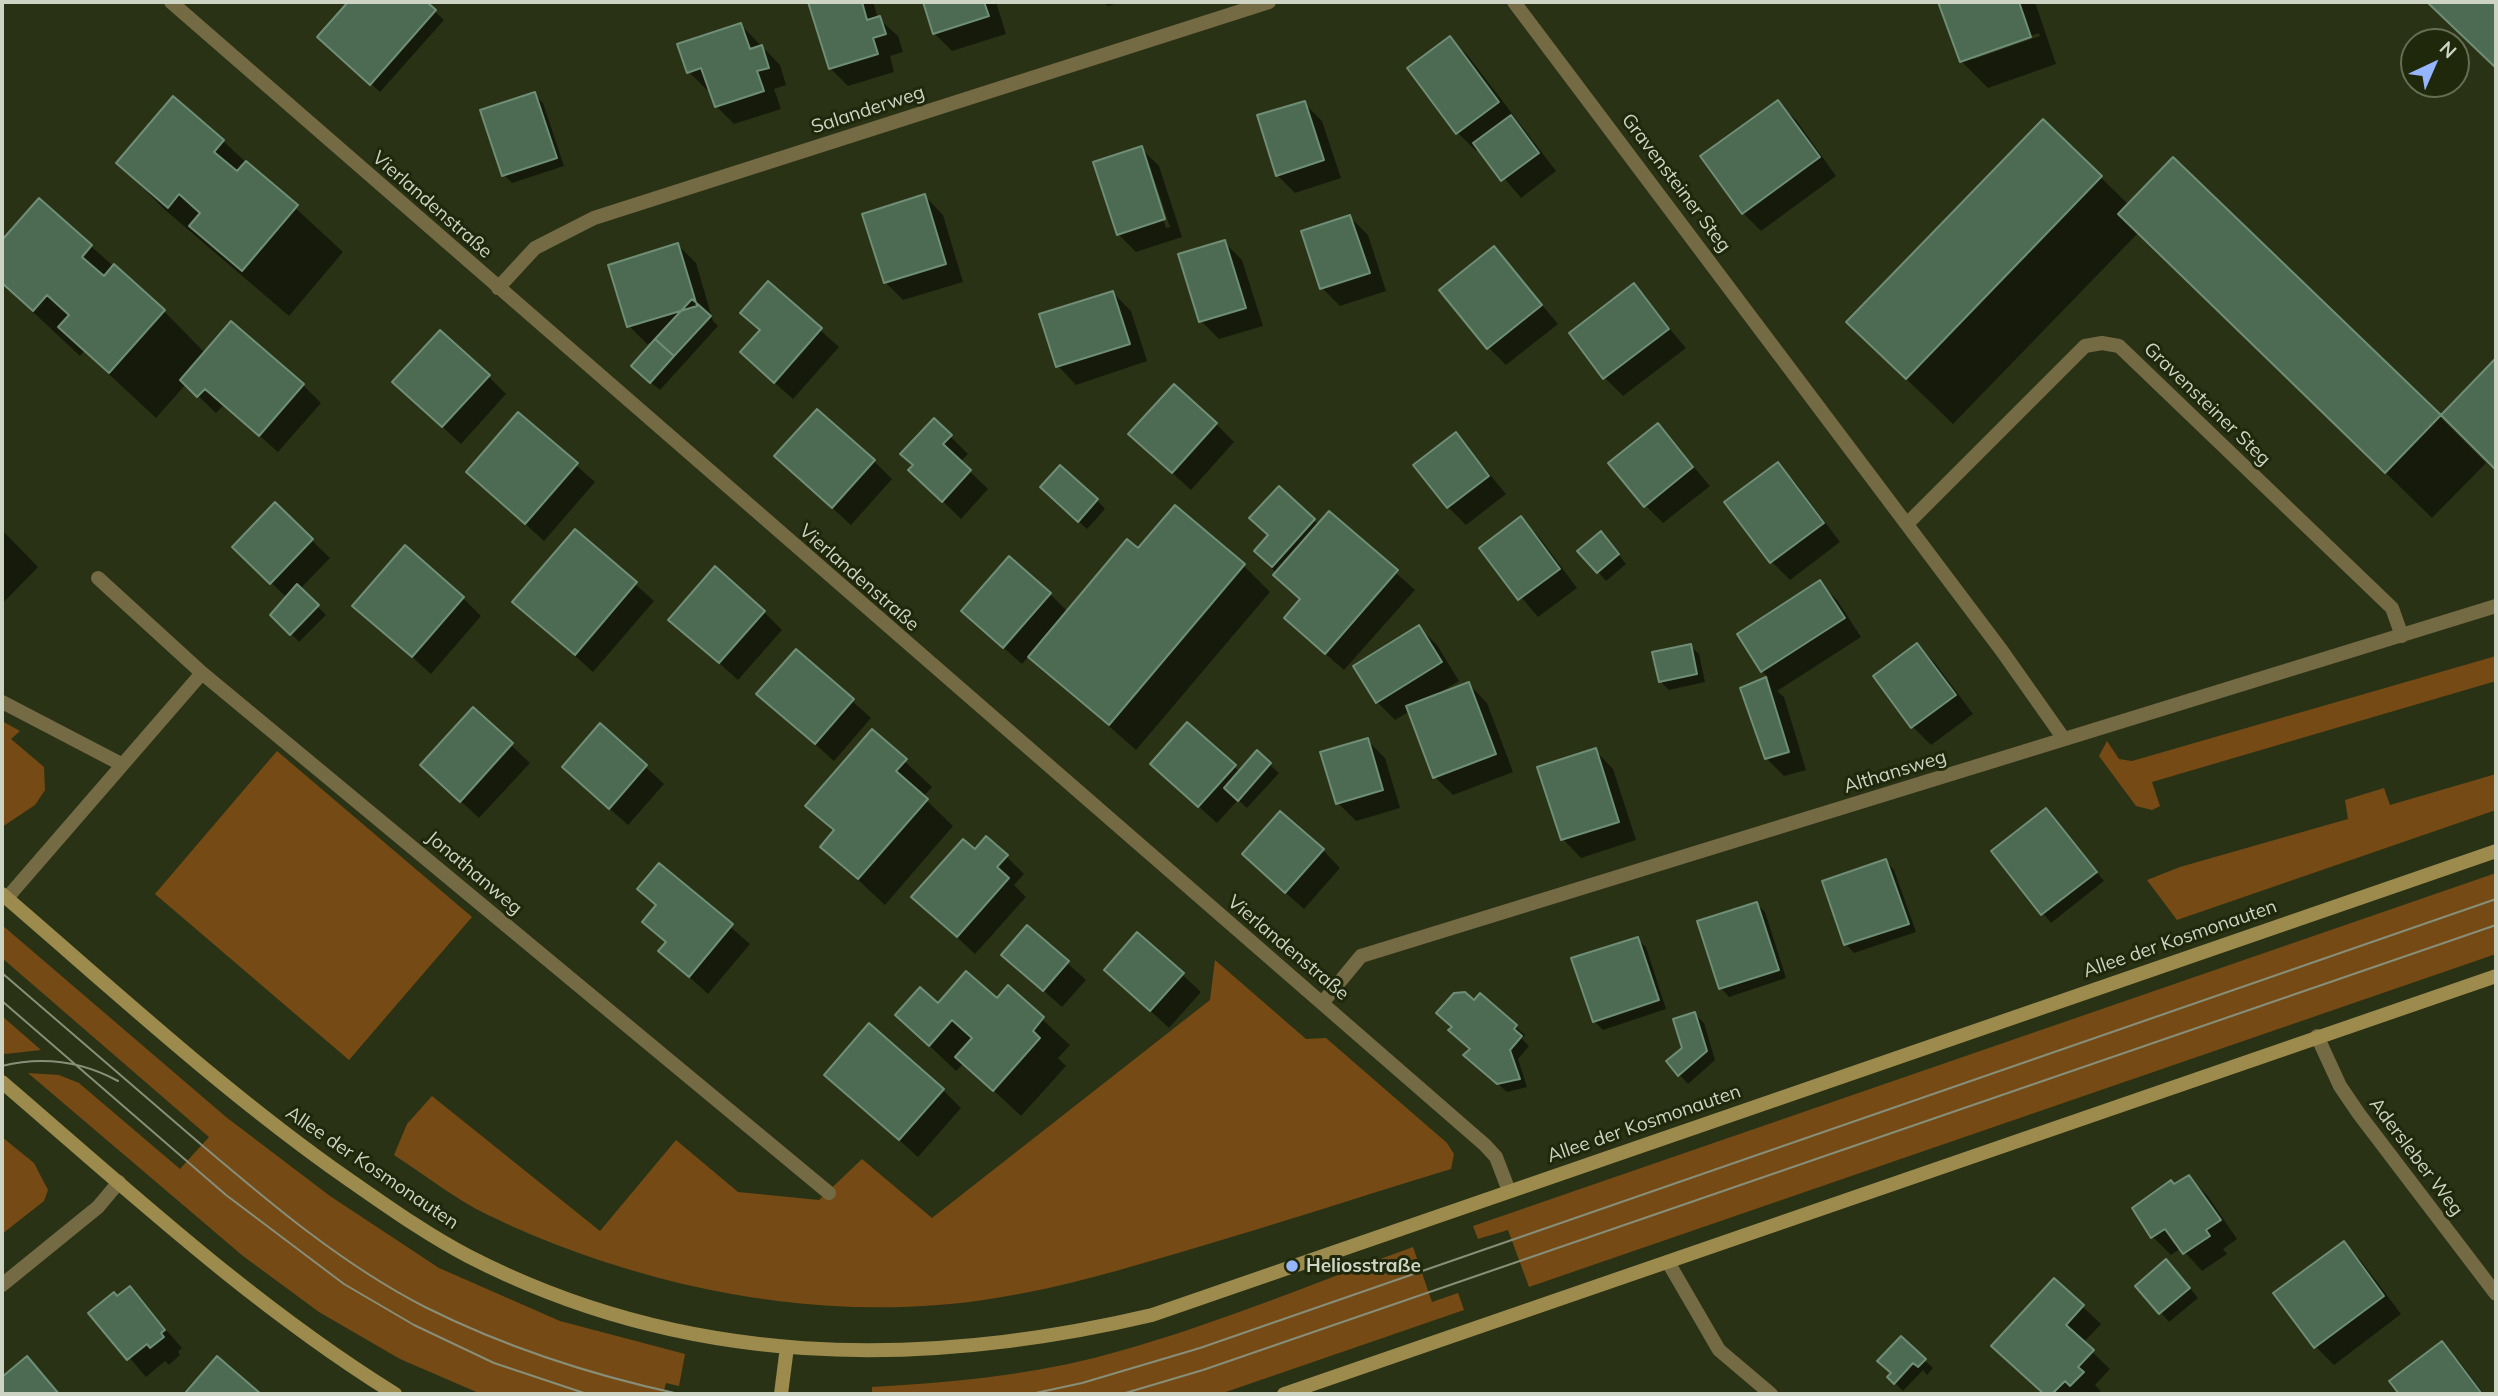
<!DOCTYPE html>
<html>
<head>
<meta charset="utf-8">
<style>
  body { margin:0 }
  #map { position:relative; width:2498px; height:1396px; overflow:hidden; background:#2a3215; font-family:Mulish,sans-serif }
  canvas { display:block }
  .frame { position:absolute; inset:0; border:4px solid #ced4c3; pointer-events:none }
  .north { position:absolute; left:2400px; top:28px; width:70px; height:70px; box-sizing:border-box; background:#20280b; border:2px solid #666d55; border-radius:50%; rotate:44deg; font-size:19px; font-weight:700; line-height:28px; text-align:center; color:#ced4c3 }
  .north::after { content:''; display:block; margin:auto; width:24px; height:32px; background:#95b6fd; clip-path:polygon(50% 0,100% 100%,50% 72%,0 100%) }
</style>
</head>
<body>
<div id="map">
<canvas width="2498" height="1396"></canvas>
<div class="frame"></div>
<div class="north">N</div>
</div>
<script>
const g = document.querySelector('canvas').getContext('2d');
g.lineJoin = 'round';
function paint(path, color) {
  g.fillStyle = color;
  g.fill(path, 'evenodd');
}
function strokePath(path, color, width, dash) {
  g.strokeStyle = color;
  g.lineWidth = width;
  g.lineCap = dash ? 'butt' : 'round';
  g.setLineDash(dash || []);
  g.stroke(path);
}
function write(font, color, halo, rows, align = 'center') {
  g.font = font + ' Mulish,sans-serif';
  g.lineWidth = 6;
  g.setLineDash([]);
  g.textBaseline = 'middle';
  g.strokeStyle = halo;
  g.fillStyle = color;
  for (const [text, x, y, turn = 0] of rows) {
    g.save();
    g.translate(x, y);
    g.rotate((+turn || 0) * Math.PI / 180);
    g.textAlign = isNaN(turn) ? turn : align;
    if (halo) g.strokeText(text, 0, 0);
    g.fillText(text, 0, 0);
    g.restore();
  }
}
paint(new Path2D(`
  M2496,656V681L2152,782L2160,806L2152,810L2136,806L2099,756L2107,741L2119,759L2132,761Z
  M2,721L20,731L11,739L44,767L45,790L35,805L2,827Z
  M277,751L472,917L349,1060L155,894Z
  M2496,774V810L2177,920L2147,880L2180,867L2348,819L2345,800L2384,788L2390,805Z
  M2496,873V954L1529,1287L1508,1230L1478,1239L1473,1226Z
  M2,925L226,1117L330,1196L439,1268L560,1321L685,1354L679,1386L666,1383L663,1394H481L400,1359L319,1312L243,1256L28,1073L59,1075L79,1083L180,1169L209,1137L2,958Z
  M1215,960L1306,1039L1326,1038L1447,1143L1454,1154L1451,1169C1362,1196 1274,1225 1185,1251C1123,1269 1061,1288 996,1298C827,1326 641,1289 488,1215C455,1199 425,1175 394,1155L407,1124L432,1096L600,1231L676,1140L738,1192L819,1200L862,1159L932,1218L1210,1000Z
  M2,1016L41,1050L5,1054L2,1051Z
  M2,1137L34,1163L48,1190L44,1201L2,1234Z
  M1413,1247L1432,1302L1458,1293L1464,1310L1220,1394H872V1387C947,1383 1022,1376 1094,1358C1203,1330 1308,1285 1413,1247Z`), '#764a15');
paint(new Path2D(`
  M350,2H425L444,20L380,92L319,37Z
  M810,2H873L878,18L898,36L903,52L890,56L894,72L848,86L830,68Z
  M924,2H996L1006,34L952,51L934,33Z
  M1103,2H1123L1108,6Z
  M1940,2H2035L2056,64L1988,88L1961,61ZM2039,33L2040,36L1974,59V55Z
  M2428,2H2496V68Z
  M741,25L780,65L786,85L774,89L781,109L734,124L716,106L710,89L707,90L689,72Z
  M1450,38L1468,56L1556,171L1521,198L1479,148L1476,151L1458,133Z
  M534,94L543,103L564,166L512,183L504,175Z
  M1778,102L1796,120L1836,176L1761,231L1743,213Z
  M1304,103L1322,121L1341,178L1295,193L1277,175Z
  M2043,121L2129,205L2439,416L2486,463L2432,518L2139,232L1953,424L1895,368Z
  M223,141L343,252L289,316L164,209L118,163Z
  M1141,148L1159,166L1182,237L1136,252L1118,234ZM1147,167H1150L1170,227L1166,228Z
  M925,196L943,215L963,282L903,300L885,282Z
  M39,200L164,311L205,353L303,385L321,403L278,452L224,405L216,413L186,384L156,418L84,351L80,356L2,283V242Z
  M1350,217L1368,235L1386,291L1340,306L1322,288Z
  M1224,242L1242,260L1263,326L1219,339L1201,321Z
  M678,245L696,263L713,321L718,326L660,390L642,375L656,341L647,344L629,326Z
  M1494,248L1558,324L1506,365L1488,347Z
  M769,284L839,347L793,399L760,370L761,331L743,313Z
  M1633,286L1686,348L1623,396L1605,378L1571,333Z
  M1113,293L1131,311L1147,361L1076,385L1058,366L1041,316Z
  M2496,360V468L2443,415Z
  M488,376L506,394L461,444L413,400Z
  M518,414L595,482L544,541L468,472Z
  M1216,424L1234,442L1191,490L1149,452Z
  M1658,425L1710,486L1663,523L1645,505Z
  M1456,434L1506,494L1466,525L1448,507Z
  M950,436L968,454L960,462L988,489L961,519L911,470Z
  M874,461L892,479L851,525L795,474Z
  M1777,464L1795,482L1840,542L1790,580L1772,562L1727,502Z
  M1279,488L1319,525L1329,513L1415,590L1344,670L1304,635L1301,600L1256,551L1269,536Z
  M1051,496L1097,500L1105,509L1087,529Z
  M275,505L330,558L300,589L326,615L299,642L273,615L287,598L235,547Z
  M1521,519L1539,537L1577,588L1538,617L1481,549Z
  M2,530L38,567L2,604Z
  M575,531L654,601L593,672L515,602Z
  M1609,542L1626,564L1606,581L1598,572Z
  M1138,551L1244,566L1270,592L1136,750L1029,656L1022,664L981,628L1050,594L1068,612Z
  M1819,582L1837,600L1861,637L1777,691L1784,697L1806,770L1784,776L1766,758L1742,689L1769,678L1762,671Z
  M463,598L481,616L431,674L355,606Z
  M764,612L782,630L738,680L671,620Z
  M1419,627L1437,645L1459,681L1436,695L1469,684L1487,703L1513,772L1453,795L1435,777L1410,711L1395,720L1377,702Z
  M1917,645L1935,663L1973,714L1931,745L1913,727Z
  M1690,646L1699,654L1705,682L1669,690L1660,681Z
  M796,651L871,718L834,761L759,694Z
  M473,709L530,763L479,818L441,783Z
  M601,726L664,784L628,825L583,785Z
  M872,731L932,787L923,797L953,826L885,905L822,846L834,832L807,806Z
  M1367,740L1385,758L1400,808L1356,821L1338,803Z
  M1595,750L1613,769L1636,840L1581,858L1563,839L1540,768Z
  M1257,753L1279,773L1247,808L1238,800L1217,823L1170,781L1234,766L1240,772Z
  M2046,810L2104,881L2051,923L1994,852Z
  M1323,850L1340,868L1304,909L1262,872Z
  M975,851L1006,856L1024,874L1014,885L1026,897L975,954L914,897Z
  M1886,861L1894,870L1916,932L1854,953L1846,944Z
  M659,865L750,944L708,994L661,951L667,944L645,922L657,907L639,889Z
  M1757,904L1765,912L1786,978L1729,997L1721,988Z
  M1027,927L1086,980L1062,1007L1004,955Z
  M1138,934L1201,992L1169,1028L1106,970Z
  M1637,939L1646,947L1666,1009L1603,1030L1594,1021Z
  M1008,988L1070,1045L1058,1058L1066,1066L1021,1116L964,1063L956,1071L897,1015L997,1000Z
  M1480,995L1525,1035L1522,1039L1529,1046L1518,1059L1527,1087L1507,1092L1474,1063L1472,1050L1454,1027Z
  M1695,1014L1704,1023L1715,1060L1688,1084L1668,1062L1684,1049Z
  M826,1075L943,1090L961,1108L918,1157Z
  M2189,1177L2207,1195L2237,1239L2223,1249L2227,1254L2202,1271L2181,1248L2171,1255L2153,1237L2174,1186Z
  M2343,1243L2361,1261L2401,1314L2334,1365L2316,1347L2276,1293Z
  M2175,1270L2198,1298L2169,1322L2138,1286Z
  M2054,1280L2101,1324L2083,1343L2110,1369L2095,1385L2101,1391L2097,1394H2045L2012,1364Z
  M129,1288L182,1348L178,1352L180,1355L169,1365L165,1361L146,1377L91,1313Z
  M2441,1344L2459,1361L2484,1394H2401L2392,1381Z
  M27,1358L45,1376L60,1394H2V1379Z
  M1924,1360L1933,1368L1927,1375L1923,1370L1903,1391L1889,1377L1893,1373L1880,1361Z`), '#0007');
const building = new Path2D(`
  M348,2H427L436,10L370,85L317,37Z
  M808,2H862L867,20L880,16L886,34L873,38L878,54L829,69Z
  M923,2H984L989,16L933,34Z
  M1938,2H2019L2031,37L1960,62Z
  M2427,2H2496V68Z
  M741,23L750,49L762,45L769,68L757,71L764,91L715,107L701,68L687,73L677,44Z
  M1450,36L1499,102L1456,134L1407,68Z
  M535,92L557,158L502,176L480,110Z
  M173,96L224,140L214,152L237,171L246,161L298,205L242,271L189,226L200,213L179,194L168,208L116,163Z
  M1778,100L1820,157L1742,214L1700,156Z
  M1305,101L1324,160L1276,176L1257,115Z
  M1511,115L1539,153L1501,181L1473,143Z
  M2043,119L2102,176L1906,379L1846,322Z
  M1142,146L1165,219L1117,235L1093,162Z
  M2173,157L2441,415L2385,473L2118,214Z
  M925,194L946,264L884,283L862,214Z
  M39,198L92,245L82,257L104,276L114,264L165,310L109,373L58,327L69,315L47,295L33,311L2,283V240Z
  M1350,215L1370,273L1320,289L1301,231Z
  M1225,240L1246,308L1199,322L1178,254Z
  M678,243L697,306L627,327L608,265Z
  M1494,246L1542,305L1487,349L1439,290Z
  M768,281L822,328L774,383L740,352L760,330L740,313Z
  M1634,283L1669,329L1603,379L1569,333Z
  M1113,291L1130,344L1056,367L1039,314Z
  M692,299L711,316L674,356L655,339Z
  M231,321L304,384L259,436L205,389L197,397L180,380Z
  M440,330L490,375L442,427L392,382Z
  M655,339L674,356L650,383L631,366Z
  M2496,358V470L2441,415Z
  M1174,384L1217,423L1172,473L1128,434Z
  M817,409L875,460L832,508L774,456Z
  M518,412L578,463L525,524L466,472Z
  M934,418L952,435L943,444L971,470L942,502L908,470L913,465L900,454Z
  M1658,423L1693,467L1644,507L1608,463Z
  M1456,432L1489,476L1447,508L1413,465Z
  M1778,462L1824,523L1770,563L1724,502Z
  M1060,465L1098,499L1078,522L1040,487Z
  M1279,486L1315,519L1272,567L1254,551L1268,535L1249,518Z
  M275,502L313,539L270,584L232,547Z
  M1175,505L1245,564L1109,725L1028,657L1127,539L1138,548Z
  M1329,511L1398,570L1325,654L1284,618L1300,599L1273,575Z
  M1521,516L1560,569L1518,600L1479,548Z
  M575,529L637,582L575,655L512,602Z
  M1601,531L1619,554L1597,573L1577,551Z
  M405,545L464,597L412,657L352,606Z
  M1009,556L1051,593L1003,648L961,611Z
  M715,566L765,611L719,663L668,620Z
  M1820,580L1845,618L1761,672L1737,634Z
  M297,584L319,605L290,635L270,615Z
  M1419,625L1442,662L1376,703L1353,666Z
  M1917,643L1956,695L1911,728L1873,676Z
  M1691,644L1697,674L1659,682L1652,652Z
  M796,649L854,699L815,744L756,694Z
  M1766,677L1789,752L1765,759L1740,688Z
  M1469,682L1496,754L1433,778L1406,706Z
  M473,707L513,743L460,802L420,765Z
  M1187,722L1236,765L1198,807L1150,764Z
  M600,723L647,765L609,809L562,767Z
  M872,729L907,759L896,771L928,799L858,879L820,847L834,830L805,806Z
  M1368,738L1383,790L1336,804L1320,752Z
  M1596,748L1619,822L1561,840L1537,767Z
  M1257,750L1271,763L1238,801L1224,788Z
  M2046,808L2097,872L2041,915L1991,851Z
  M1280,811L1324,849L1285,893L1242,854Z
  M986,836L1008,855L997,867L1009,878L957,937L911,897L963,839L975,849Z
  M1886,859L1909,924L1844,945L1822,881Z
  M659,863L733,924L689,977L658,951L666,942L642,922L656,905L637,889Z
  M1757,902L1779,970L1719,989L1697,921Z
  M1027,925L1069,961L1043,991L1001,955Z
  M1137,932L1184,973L1150,1011L1104,970Z
  M1638,937L1659,1000L1593,1022L1571,958Z
  M966,971L997,998L1008,985L1044,1017L1033,1031L1040,1038L993,1091L955,1057L972,1038L952,1020L929,1046L895,1015L920,987L938,1003Z
  M1465,992L1474,1000L1480,993L1517,1025L1514,1029L1522,1036L1510,1050L1520,1079L1497,1084L1463,1055L1470,1049L1448,1030L1452,1027L1436,1013L1454,993Z
  M1695,1012L1707,1051L1678,1076L1666,1061L1682,1048L1673,1019Z
  M869,1023L944,1089L899,1140L824,1075Z
  M2189,1175L2221,1220L2206,1230L2210,1236L2183,1254L2165,1229L2151,1238L2132,1208L2171,1180L2174,1184Z
  M2344,1241L2384,1296L2314,1348L2273,1293Z
  M2166,1259L2190,1288L2159,1314L2135,1286Z
  M2054,1278L2084,1305L2066,1325L2094,1350L2078,1367L2084,1372L2070,1386L2065,1381L2052,1394H2044L1991,1346Z
  M130,1286L165,1330L161,1333L164,1337L150,1348L147,1344L127,1360L88,1313L114,1292L117,1296Z
  M1901,1336L1926,1359L1918,1367L1913,1363L1894,1384L1887,1377L1891,1373L1877,1361Z
  M2442,1341L2482,1394H2399L2389,1381Z
  M27,1356L59,1394H2V1377Z
  M217,1356L261,1394H189L186,1392Z`);
paint(building, '#4d6a53');
strokePath(building, '#6f8e76', 2);
strokePath(new Path2D(`
  M171,2L1485,1145L1496,1157L1509,1191
  M1514,2L2002,651L2064,739
  M498,288L535,248L594,218L1269,2
  M1907,524L2085,346L2102,343L2119,346L2392,608L2402,636
  M98,578L202,673L829,1193
  M2,702L121,764
  M7,898L202,673
  M1323,1002L1361,956L2496,606
  M2317,1036L2340,1086L2359,1114L2496,1294
  M1668,1262L1719,1350L1771,1394
  M2,1285L98,1207L119,1182`), '#746a44', 14);
strokePath(new Path2D(`
  M2,894C115,991 225,1093 348,1179C387,1206 426,1234 468,1256C685,1368 919,1370 1152,1315L2496,851
  M2,1082C129,1191 253,1306 395,1394
  M781,1394L787,1347
  M1284,1394L2496,976`), '#9c8b4d', 14);
strokePath(new Path2D(`
  M2,973C65,1027 128,1081 190,1135C263,1197 339,1263 425,1307C505,1347 591,1375 679,1394
  M2,1001L226,1195L344,1284L414,1325L494,1363L587,1394
  M2,1066C43,1056 81,1061 118,1081
  M1031,1394L1082,1383L1200,1348L2496,899
  M1122,1394L1203,1370L2496,925`), '#888f79', 2);
for (const [x, y, r, color] of [
  [1292,1266,7,"#95b6fd"]
]) {
  const dot = new Path2D();
  dot.arc(x, y, r, 0, 2 * Math.PI);
  g.fillStyle = color;
  g.fill(dot);
  strokePath(dot, '#20280b', 2.5);
}
write('19px', '#ced4c3', '#20280b', [
  ["Salanderweg",868,110,-18],
  ["Gravensteiner Steg",1676,183,53],
  ["Vierlandenstraße",432,205,41],
  ["Gravensteiner Steg",2207,404,44],
  ["Vierlandenstraße",859,578,41],
  ["Althansweg",1895,772,-17],
  ["Jonathanweg",474,873,40],
  ["Allee der Kosmonauten",2180,939,-19],
  ["Vierlandenstraße",1288,948,40],
  ["Allee der Kosmonauten",1644,1124,-19],
  ["Adersleber Weg",2416,1157,53],
  ["Allee der Kosmonauten",372,1168,34]
]);
write('bold 19px', '#ced4c3', '#20280b', [
  ["Heliosstraße",1306,1266]
], 'left');
</script>
</body>
</html>
